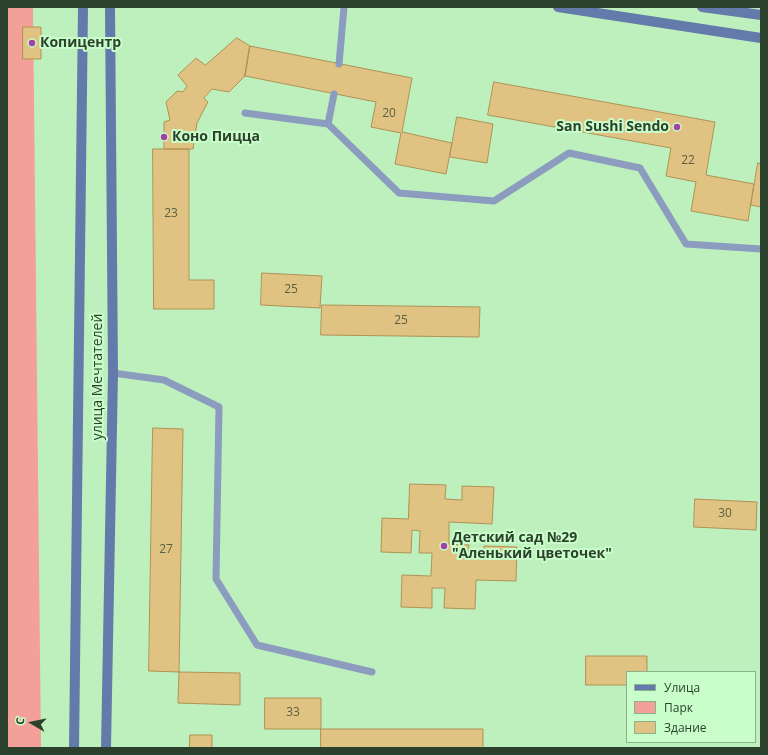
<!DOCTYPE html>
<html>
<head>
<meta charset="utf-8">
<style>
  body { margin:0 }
  #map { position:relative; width:768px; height:755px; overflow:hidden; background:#bdf0bd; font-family:"Open Sans",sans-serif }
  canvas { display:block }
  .frame { position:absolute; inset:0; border:8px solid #2c412c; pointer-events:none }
  .legend { position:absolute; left:626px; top:671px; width:130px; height:72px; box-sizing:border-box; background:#c9feca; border:1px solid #8ab28b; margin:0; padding:5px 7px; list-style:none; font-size:12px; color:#2c412c }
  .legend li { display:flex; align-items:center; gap:8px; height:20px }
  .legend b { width:20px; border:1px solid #8ab28b }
  .north { position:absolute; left:12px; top:703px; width:40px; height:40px; -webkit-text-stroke:3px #c9feca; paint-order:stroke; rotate:279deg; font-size:11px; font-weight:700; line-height:16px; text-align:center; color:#2c412c }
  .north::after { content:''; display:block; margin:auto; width:14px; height:18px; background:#2c412c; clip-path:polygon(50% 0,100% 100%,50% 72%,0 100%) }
</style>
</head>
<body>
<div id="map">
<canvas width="768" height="755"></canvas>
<div class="frame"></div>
<ul class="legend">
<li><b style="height:5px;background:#637aab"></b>Улица</li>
<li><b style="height:11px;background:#f3a099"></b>Парк</li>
<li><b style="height:11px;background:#e0c283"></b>Здание</li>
</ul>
<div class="north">С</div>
</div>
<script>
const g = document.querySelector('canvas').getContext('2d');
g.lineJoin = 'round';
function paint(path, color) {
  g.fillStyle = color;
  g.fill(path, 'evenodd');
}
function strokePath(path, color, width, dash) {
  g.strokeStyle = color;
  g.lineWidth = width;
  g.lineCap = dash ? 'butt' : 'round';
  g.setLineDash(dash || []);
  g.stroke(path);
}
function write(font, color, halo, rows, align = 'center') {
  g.font = font + ' "Open Sans",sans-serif';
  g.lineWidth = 4;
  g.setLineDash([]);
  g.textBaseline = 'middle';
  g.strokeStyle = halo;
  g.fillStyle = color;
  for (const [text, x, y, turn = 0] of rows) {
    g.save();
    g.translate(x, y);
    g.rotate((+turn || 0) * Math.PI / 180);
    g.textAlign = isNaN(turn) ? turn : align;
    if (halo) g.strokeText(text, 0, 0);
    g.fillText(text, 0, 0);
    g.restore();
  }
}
paint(new Path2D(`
  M7,7H33L41,748H7Z`), '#f3a099');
const building = new Path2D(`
  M23,27H41V59H23Z
  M237,38L250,46L245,76L229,92L212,89L204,98L208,102L197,123L193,149H164V122L170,120L166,102L177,91L183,92L187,86L178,75L196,58L205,65Z
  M250,46L412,78L402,132L452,143L446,174L395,164L401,133L371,127L376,102L245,76Z
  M494,82L715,122L706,175L754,184L748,221L691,211L696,182L666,176L671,148L488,115Z
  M457,117L493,124L487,163L450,157Z
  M153,149H189V280H214V309H154Z
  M758,163L761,164V207L751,205Z
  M262,273L322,276L320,308L261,305Z
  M322,305L480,307L479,337L321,335Z
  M153,428L183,429L179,672L240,673V705L178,703L179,672L149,671Z
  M410,484L446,485L445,499L462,500V486L494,487L492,524L449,522V544L469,545L468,557L483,558L484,546L517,547L516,581L476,580L475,609L444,608L445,588H432V608L401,607L402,575L431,576L432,553H419L420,531L412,530L411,553L381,552L382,518L408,519Z
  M695,499L757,502L756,530L694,527Z
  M586,656H647V672H627V685H586Z
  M265,698H321V729H265Z
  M321,729H483V748H321Z
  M190,735H212V748H190Z`);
paint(building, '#e0c283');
strokePath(building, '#af9254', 1);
strokePath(new Path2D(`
  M339,64L344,7
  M334,94L328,124L399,193L494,201L569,153L640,168L686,244L761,249
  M245,113L328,124
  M113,373L164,380L219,407L216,579L257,645L372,672`), '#8c9cbe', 7);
strokePath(new Path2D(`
  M558,7L761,38
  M702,7L761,15
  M74,748L83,7
  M106,748L113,373L110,7`), '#637aab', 10);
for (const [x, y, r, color] of [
  [32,43,4,"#a242a9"],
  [677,127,4,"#a242a9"],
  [164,137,4,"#a242a9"],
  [444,546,4,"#a242a9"]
]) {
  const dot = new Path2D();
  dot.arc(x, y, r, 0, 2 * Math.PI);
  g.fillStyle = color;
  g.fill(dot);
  strokePath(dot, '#c9feca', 1.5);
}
write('12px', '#596142', null, [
  ["20",389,114],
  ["22",688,161],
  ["23",171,214],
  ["25",291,290],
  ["25",401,321],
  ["30",725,514],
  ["27",166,550],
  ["33",293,713]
]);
write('bold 14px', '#2c412c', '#c9feca', [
  ["Копицентр",40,43],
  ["San Sushi Sendo",669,127,"right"],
  ["Коно Пицца",172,137],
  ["Детский сад №29",452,538],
  ["\"Аленький цветочек\"",452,554]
], 'left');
write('14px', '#2c412c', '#c9feca', [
  ["улица Мечтателей",98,377,-90]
]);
</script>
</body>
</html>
